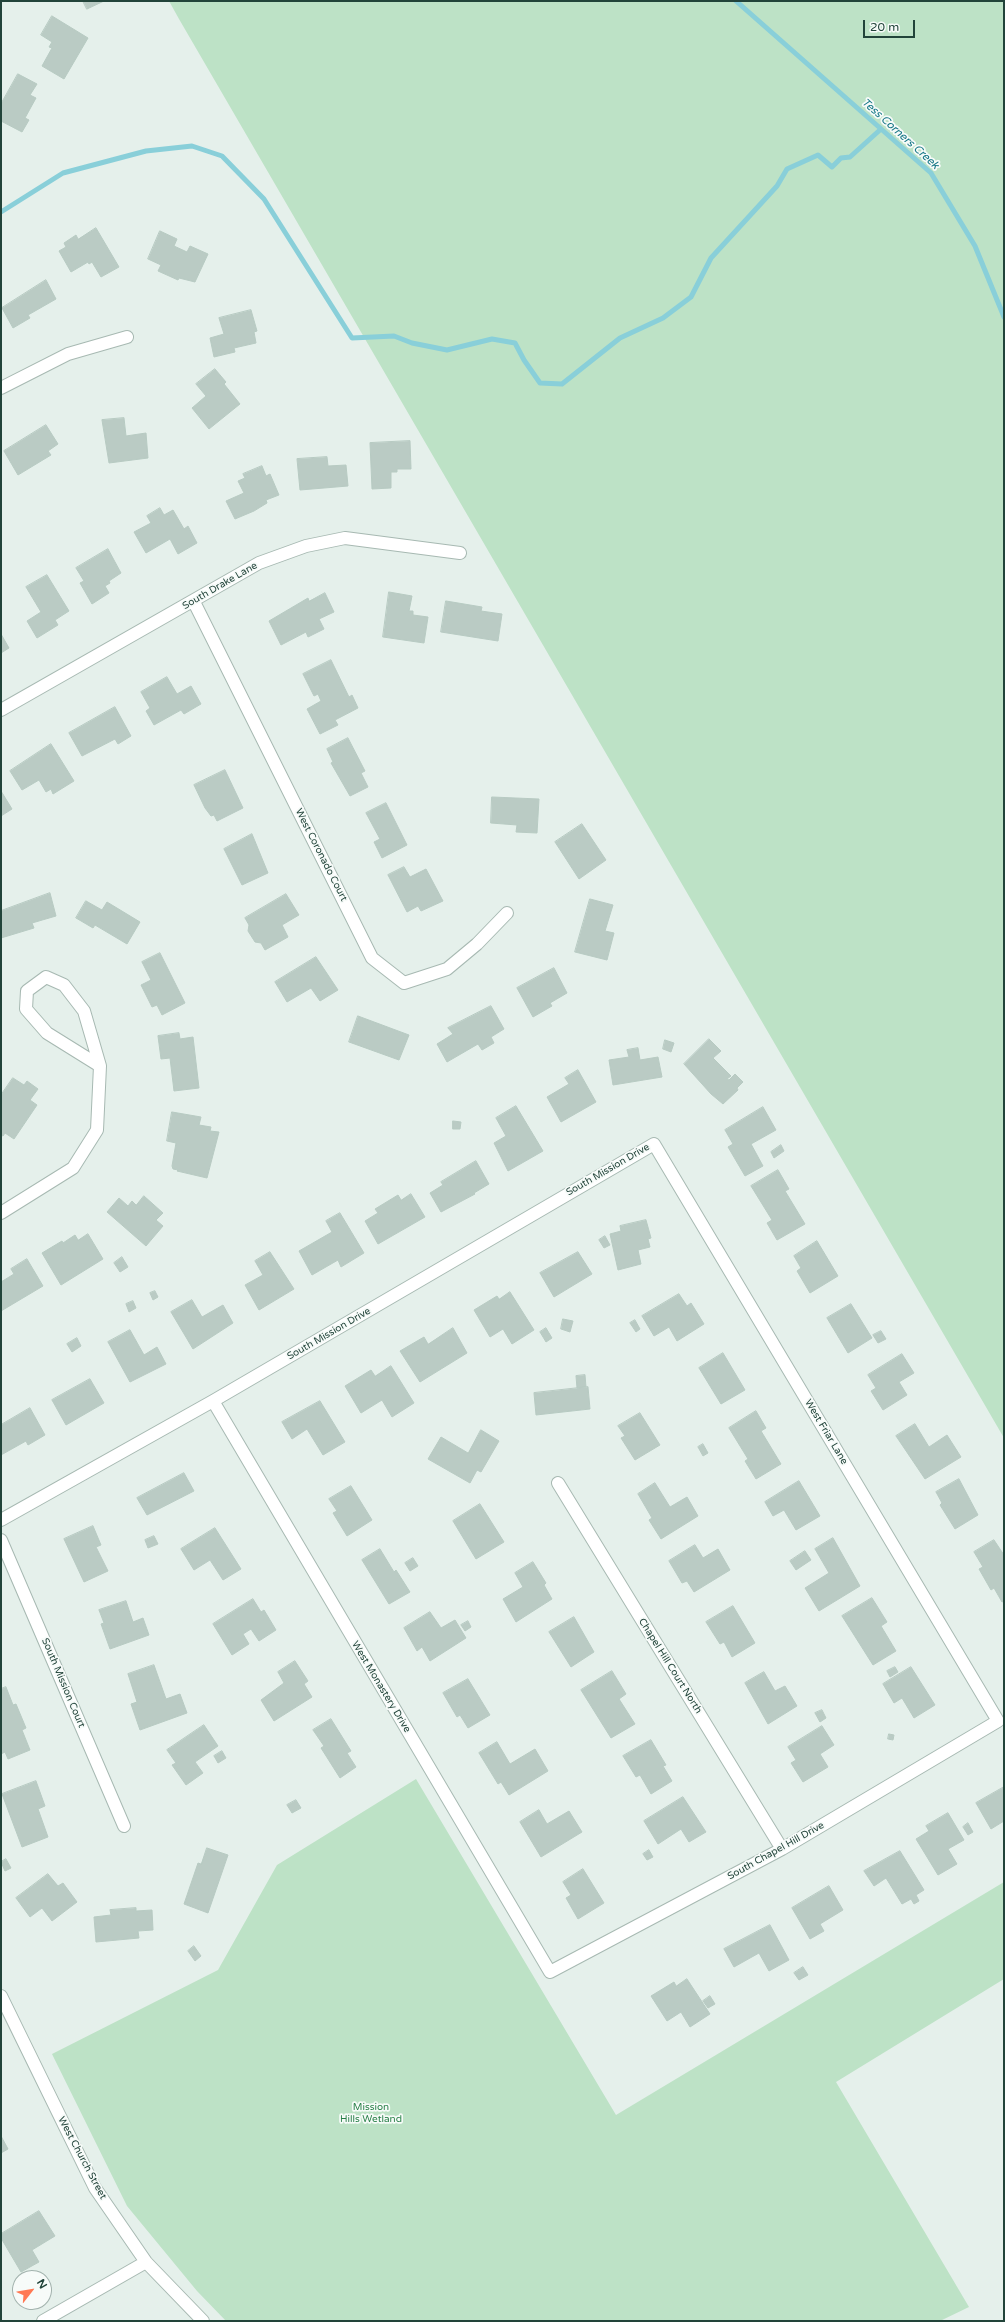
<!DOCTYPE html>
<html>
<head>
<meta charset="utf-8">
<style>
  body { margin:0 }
  #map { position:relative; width:1005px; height:2322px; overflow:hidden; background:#e5f0eb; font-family:"Varela Round",sans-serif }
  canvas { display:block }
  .frame { position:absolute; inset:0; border:2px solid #22443a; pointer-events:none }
  .north { position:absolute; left:12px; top:2270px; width:40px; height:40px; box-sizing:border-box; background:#f7fbf9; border:1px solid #a2b2ad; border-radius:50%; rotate:59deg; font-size:11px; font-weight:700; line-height:16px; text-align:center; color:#22443a }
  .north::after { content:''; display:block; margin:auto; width:14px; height:18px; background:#ff7954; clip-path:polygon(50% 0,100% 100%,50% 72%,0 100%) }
  .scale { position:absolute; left:863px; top:20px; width:52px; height:18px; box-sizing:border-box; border:2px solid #22443a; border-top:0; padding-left:5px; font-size:12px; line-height:14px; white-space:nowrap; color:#22443a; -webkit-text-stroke:3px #f7fbf9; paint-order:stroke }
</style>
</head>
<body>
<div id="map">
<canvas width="1005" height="2322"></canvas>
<div class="frame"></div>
<div class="north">N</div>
<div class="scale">20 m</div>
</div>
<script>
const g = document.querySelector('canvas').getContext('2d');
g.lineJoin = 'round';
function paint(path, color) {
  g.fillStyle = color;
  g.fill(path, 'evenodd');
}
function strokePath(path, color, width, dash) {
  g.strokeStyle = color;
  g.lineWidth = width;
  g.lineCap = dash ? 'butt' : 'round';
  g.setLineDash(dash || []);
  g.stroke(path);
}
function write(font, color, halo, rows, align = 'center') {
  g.font = font + ' "Varela Round",sans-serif';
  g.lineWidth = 3.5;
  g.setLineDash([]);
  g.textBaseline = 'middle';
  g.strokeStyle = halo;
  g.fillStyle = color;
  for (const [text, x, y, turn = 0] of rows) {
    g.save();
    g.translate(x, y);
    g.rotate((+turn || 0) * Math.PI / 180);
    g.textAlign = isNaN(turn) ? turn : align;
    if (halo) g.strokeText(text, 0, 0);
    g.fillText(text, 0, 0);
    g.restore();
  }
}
paint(new Path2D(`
  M169,1H1004V1438L179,19Z
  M416,1779L616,2115L1004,1882V1979L836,2082L969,2307L940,2321H226L197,2291L127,2206L52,2054L218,1970L277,1865Z`), '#bde2c6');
strokePath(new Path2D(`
  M736,1L931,173L975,246L1004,317
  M1,212L63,173L146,151L192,146L222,156L264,199L352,338L394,336L412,343L447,350L492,339L515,343L524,360L540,383L562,384L620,338L663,318L691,297L711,258L777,186L787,169L818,155L832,167L841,158L850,157L881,129`), '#89cfd9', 5);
const building = new Path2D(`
  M83,1H104L87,9Z
  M52,16L88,38L64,79L42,66L52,48L49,47L52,42L41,35Z
  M18,74L37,84L30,95L36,98L25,118L29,120L22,132L1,121V104Z
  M96,228L119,267L101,277L92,262L89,264L88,262L71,272L59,251L66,247L64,243L76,235L78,239Z
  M160,231L177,239L174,246L187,252L190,246L208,254L195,282L179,278L178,280L158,271L161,265L148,259Z
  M46,280L56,299L28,315L30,318L13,328L2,308Z
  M251,310L257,331L254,332L256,343L234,348L235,352L214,357L210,338L224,334L219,318Z
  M215,369L226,382L224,384L240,404L209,429L192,408L206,396L196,384Z
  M124,418L126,436L146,433L148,458L109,463L102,420Z
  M46,425L58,444L48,451L51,455L18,475L4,451Z
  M410,441L411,469H397V472H391V488L372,489L370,443Z
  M327,457L328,466L346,465L348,486L300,490L297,459Z
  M262,466L266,476L270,474L279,495L266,500L267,503L254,511L235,519L226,501L244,493L238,481L245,478L243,474Z
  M160,508L164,515L173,510L184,529L188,526L197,543L178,554L170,539L146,553L134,532L151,523L147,516Z
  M108,549L121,573L109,581L110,583L105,586L109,593L92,604L80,583L84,581L76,568Z
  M47,575L69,611L55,620L58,625L37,638L27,621L41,612L26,587Z
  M389,592L412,596L409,611H413V615L428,617L424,643L383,637Z
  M325,593L334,612L319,619L324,629L308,637L306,632L281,645L269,621L308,598L309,601Z
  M446,601L482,607L481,611L502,614L498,641L441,632Z
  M1,634L9,648L1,653Z
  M331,660L349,697L352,695L358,708L335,720L338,725L320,734L307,709L321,701L318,694L314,696L303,674Z
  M167,677L177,694L191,686L201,704L184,714L181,710L154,725L146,711L150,708L141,692Z
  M115,707L131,736L118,744L115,739L82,756L69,733Z
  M348,738L365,771L361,773L368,787L350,796L331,763L333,762L327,749Z
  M51,744L74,781L53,794L51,789L46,792L39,780L22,790L10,771Z
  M225,770L243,808L217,821L214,815L211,816L205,808L194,785Z
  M1,791L12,809L1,816Z
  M492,797L539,799L537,833L516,832L517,825L491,823Z
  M386,803L407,845L382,858L374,842L380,839L366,813Z
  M582,824L606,860L579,879L555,842Z
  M252,834L268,873L242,885L224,849Z
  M404,867L410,877L426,869L443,901L421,911L418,906L407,912L388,875Z
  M50,893L56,916L32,923L34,928L1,938V911Z
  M286,894L299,915L282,925L288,937L265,950L261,943L255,942L248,931L249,925L245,918Z
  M590,899L613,905L605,931L614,933L607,960L575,952Z
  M86,901L102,910L107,902L140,922L127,944L95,925L93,928L76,918Z
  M160,953L185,1003L162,1015L157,1005L152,1007L141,985L151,980L142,962Z
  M316,957L338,990L320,1001L311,988L287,1002L275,982Z
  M554,968L567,993L550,1003L552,1006L533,1017L517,988Z
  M491,1006L504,1029L491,1037L494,1043L482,1050L478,1044L447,1062L437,1044L453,1034L448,1028Z
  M358,1016L409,1035L399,1060L349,1042Z
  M179,1033L180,1039L193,1037L199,1088L174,1091L170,1058L161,1059L158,1036Z
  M709,1039L721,1051L713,1058L731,1076L727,1079L729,1080L735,1074L743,1082L737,1088L738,1090L723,1104L711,1094L684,1064Z
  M665,1040L674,1043L671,1052L663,1049Z
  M638,1048L640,1060L658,1057L662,1077L613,1085L609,1060L629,1057L627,1050Z
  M578,1070L596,1102L561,1122L547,1097L569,1084L565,1078Z
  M13,1078L24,1085L27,1081L38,1089L30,1100L37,1105L14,1139L5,1133L3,1136L1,1135V1095Z
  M516,1106L543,1151L508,1171L494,1143L506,1136L496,1118Z
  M763,1107L776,1130L751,1144L763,1166L745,1176L728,1147L733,1144L725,1130Z
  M172,1112L201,1117L199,1125L211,1127L210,1131L219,1132L207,1178L177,1171L178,1170L173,1169L172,1166L176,1143L167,1141Z
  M453,1121L461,1122L460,1129H453Z
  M781,1145L784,1151L774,1158L771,1152Z
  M476,1161L489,1184L474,1193L475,1194L441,1212L430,1193L443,1185L441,1182Z
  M778,1170L789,1189L785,1191L805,1224L777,1240L767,1223L772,1220L751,1186Z
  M411,1194L425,1217L378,1244L365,1221L378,1213L375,1209L398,1195L401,1200Z
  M144,1196L163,1213L156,1220L163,1226L146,1246L107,1212L119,1198L128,1206L132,1201L136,1205Z
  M340,1213L364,1253L341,1267L338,1260L312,1275L299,1251L332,1232L326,1221Z
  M646,1220L651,1238L648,1239L650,1247L638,1250L641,1264L618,1270L610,1234L621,1231L620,1226Z
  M88,1234L103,1259L61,1285L42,1253L62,1241L63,1243L75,1235L78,1240Z
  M605,1236L610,1245L604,1248L599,1240Z
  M817,1241L838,1276L810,1293L797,1271L801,1268L794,1256Z
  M270,1252L294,1289L259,1310L245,1285L263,1275L255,1261Z
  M578,1252L592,1274L554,1297L540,1273Z
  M122,1257L128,1267L120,1272L114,1263Z
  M27,1259L43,1286L1,1311V1282L14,1274L11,1269Z
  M155,1291L158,1297L153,1300L150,1293Z
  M510,1292L534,1330L512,1344L503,1329L490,1337L474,1310L497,1296L499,1299Z
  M679,1294L687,1306L691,1303L704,1324L677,1341L669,1327L654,1336L642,1316Z
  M192,1300L202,1317L223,1305L233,1323L193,1349L171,1312Z
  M133,1301L136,1308L129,1312L126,1304Z
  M851,1304L872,1338L848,1353L827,1318Z
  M563,1319L573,1321L570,1332L561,1329Z
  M635,1320L640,1329L636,1332L630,1323Z
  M453,1328L467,1353L420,1382L400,1351L424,1337L428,1344Z
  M546,1328L552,1338L546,1342L540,1332Z
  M130,1330L144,1355L157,1347L166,1364L130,1382L108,1342Z
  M881,1331L886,1339L878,1343L873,1335Z
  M77,1338L81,1346L72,1352L67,1344Z
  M723,1353L745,1390L721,1404L699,1368Z
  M902,1354L914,1373L899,1382L907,1395L883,1410L871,1391L876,1388L868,1375Z
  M391,1366L414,1403L392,1417L382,1400L361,1413L345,1386L371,1370L375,1376Z
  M585,1375L586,1387L577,1388L576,1376Z
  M90,1379L104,1403L66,1425L52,1400Z
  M588,1387L590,1409L536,1415L534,1393Z
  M320,1401L345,1442L323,1455L307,1429L292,1439L282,1422Z
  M30,1408L45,1435L28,1445L26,1441L1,1455V1425Z
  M756,1411L766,1428L761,1431L781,1464L756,1479L745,1461L748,1459L729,1428Z
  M640,1413L660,1445L635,1460L621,1438L625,1436L618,1426Z
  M915,1424L929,1447L947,1435L961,1457L925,1479L896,1436Z
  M481,1430L499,1441L481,1472L477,1470L470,1483L428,1459L441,1437L468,1453Z
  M703,1444L708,1453L703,1456L698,1447Z
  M184,1473L194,1491L147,1515L137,1498Z
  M959,1479L978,1515L955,1529L940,1505L942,1503L936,1492Z
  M799,1481L820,1516L796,1530L784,1510L773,1516L765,1502Z
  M655,1483L670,1507L687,1497L698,1516L661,1539L649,1520L652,1518L638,1494Z
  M351,1486L372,1520L347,1536L333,1513L337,1511L329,1499Z
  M480,1504L504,1542L476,1559L453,1521Z
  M93,1526L101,1545L96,1547L108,1571L84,1582L64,1539Z
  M215,1528L241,1569L223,1580L210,1560L194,1570L181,1549Z
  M154,1536L158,1544L148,1548L145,1540Z
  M833,1538L860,1586L819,1611L805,1588L829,1573L815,1549Z
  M994,1540L1004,1555V1601L1002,1602L994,1588L991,1590L979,1569L983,1567L974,1552Z
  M695,1545L703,1558L718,1549L730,1570L694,1592L687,1581L682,1583L669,1561Z
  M380,1549L394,1572L396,1570L410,1592L389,1604L362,1560Z
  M805,1551L811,1560L796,1570L790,1561Z
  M413,1558L418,1566L410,1571L405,1563Z
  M533,1562L546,1583L544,1585L552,1599L516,1622L503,1599L523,1587L515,1573Z
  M872,1598L887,1622L881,1626L896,1651L873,1665L842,1616Z
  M253,1599L261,1612L264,1610L276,1630L259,1641L251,1629L243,1634L249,1644L232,1655L213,1624Z
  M126,1601L133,1622L143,1618L149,1635L110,1649L101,1624L104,1623L99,1610Z
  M733,1606L755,1643L732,1657L724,1642L720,1644L706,1622Z
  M430,1612L441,1628L455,1620L466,1638L430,1661L422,1647L417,1651L404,1628Z
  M574,1617L594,1652L571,1667L549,1632Z
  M468,1621L471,1627L465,1631L461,1625Z
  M295,1661L308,1681L304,1684L312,1697L274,1721L261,1700L284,1683L278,1672Z
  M154,1665L166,1699L180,1694L187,1713L140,1730L131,1704L137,1702L128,1674Z
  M895,1667L898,1672L890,1677L887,1671Z
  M911,1667L935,1705L914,1718L902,1698L894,1703L883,1684Z
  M612,1671L626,1694L619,1699L635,1724L611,1738L581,1690Z
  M764,1672L775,1691L785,1686L797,1706L768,1724L745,1683Z
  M468,1679L490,1715L468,1728L460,1715L457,1717L443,1693Z
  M6,1687L13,1705L16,1704L26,1728L22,1730L30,1750L8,1759L5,1752L1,1754V1689Z
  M822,1710L826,1718L820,1722L815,1713Z
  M331,1719L351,1751L347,1753L356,1767L340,1778L321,1748L324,1746L313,1730Z
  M204,1725L218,1746L195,1762L203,1773L186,1785L172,1765L176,1763L167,1750Z
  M822,1726L834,1745L820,1754L828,1767L803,1782L791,1763L796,1760L788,1747Z
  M889,1734L894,1735L893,1740L888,1739Z
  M651,1740L666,1765L663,1766L672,1781L651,1794L640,1775L636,1777L623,1756Z
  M497,1742L510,1764L535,1749L548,1771L509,1795L501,1782L498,1784L479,1753Z
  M222,1751L226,1758L218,1763L214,1756Z
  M36,1781L45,1806L38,1809L48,1837L22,1847L2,1794Z
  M1004,1787V1821L991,1829L976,1803Z
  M683,1797L706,1832L689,1842L681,1829L658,1844L644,1821Z
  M296,1800L301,1808L292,1813L287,1805Z
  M539,1810L547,1824L569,1811L582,1832L541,1857L520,1822Z
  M948,1813L964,1840L948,1849L957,1864L938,1875L916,1839L929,1831L926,1826Z
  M968,1823L973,1832L968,1835L963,1827Z
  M207,1848L228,1855L208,1913L184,1904L198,1863L201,1864Z
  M649,1850L653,1857L647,1860L643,1854Z
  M900,1851L924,1890L916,1895L919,1901L914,1904L911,1899L902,1904L886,1878L874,1886L864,1871Z
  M6,1859L11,1868L5,1871L1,1862Z
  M583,1869L604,1903L578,1919L566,1898L571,1895L563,1882Z
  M48,1874L58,1886L63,1883L77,1902L52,1921L42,1908L30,1917L16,1898Z
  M829,1886L843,1910L820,1924L824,1931L810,1939L792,1908Z
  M136,1908V1911L152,1910L153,1930L138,1931L139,1938L96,1942L94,1917L111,1915L110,1910Z
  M770,1925L789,1960L769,1971L759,1953L734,1967L724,1949Z
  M194,1946L201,1956L195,1961L188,1951Z
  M803,1967L808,1975L799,1980L794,1973Z
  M687,1979L710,2014L690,2027L681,2012L667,2021L651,1996L674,1982L676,1986Z
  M710,1996L715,2004L708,2008L703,2001Z
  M1,2136L8,2149L1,2153Z
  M39,2211L55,2236L32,2250L39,2262L21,2272L1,2238V2234Z`);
paint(building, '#bacbc4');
strokePath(building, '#b7cac2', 1);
const minor = new Path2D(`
  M1,388L68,354L127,337
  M194,602L372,958L404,983L447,969L477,944L507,913
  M1,710L259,563L306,546L345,538L460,553
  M1,1213L73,1168L97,1130L100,1066L84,1011L64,985L46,977L27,991L26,1009L47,1033L100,1066
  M558,1483L782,1849
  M1,1520L213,1401L654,1144L998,1721L782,1849L550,1972L213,1401
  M1,1540L124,1826
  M1,1996L95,2188L146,2262L203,2321
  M43,2321L146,2262`);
strokePath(minor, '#a7b9b2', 14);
strokePath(minor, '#fff', 12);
write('10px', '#22443a', '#f7fbf9', [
  ["South Drake Lane",220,586,-30],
  ["West Coronado Court",321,855,63],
  ["South Mission Drive",608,1170,-30],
  ["South Mission Drive",329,1334,-30],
  ["West Friar Lane",826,1432,59],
  ["Chapel Hill Court North",670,1666,58],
  ["South Mission Court",63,1683,67],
  ["West Monastery Drive",381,1687,59],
  ["South Chapel Hill Drive",776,1851,-29],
  ["West Church Street",82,2158,62]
]);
write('10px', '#277f47', '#f7fbf9', [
  ["Mission",371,2107],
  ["Hills Wetland",371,2119]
]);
write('italic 11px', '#157787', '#f7fbf9', [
  ["Tess Corners Creek",900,134,42]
]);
</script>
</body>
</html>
